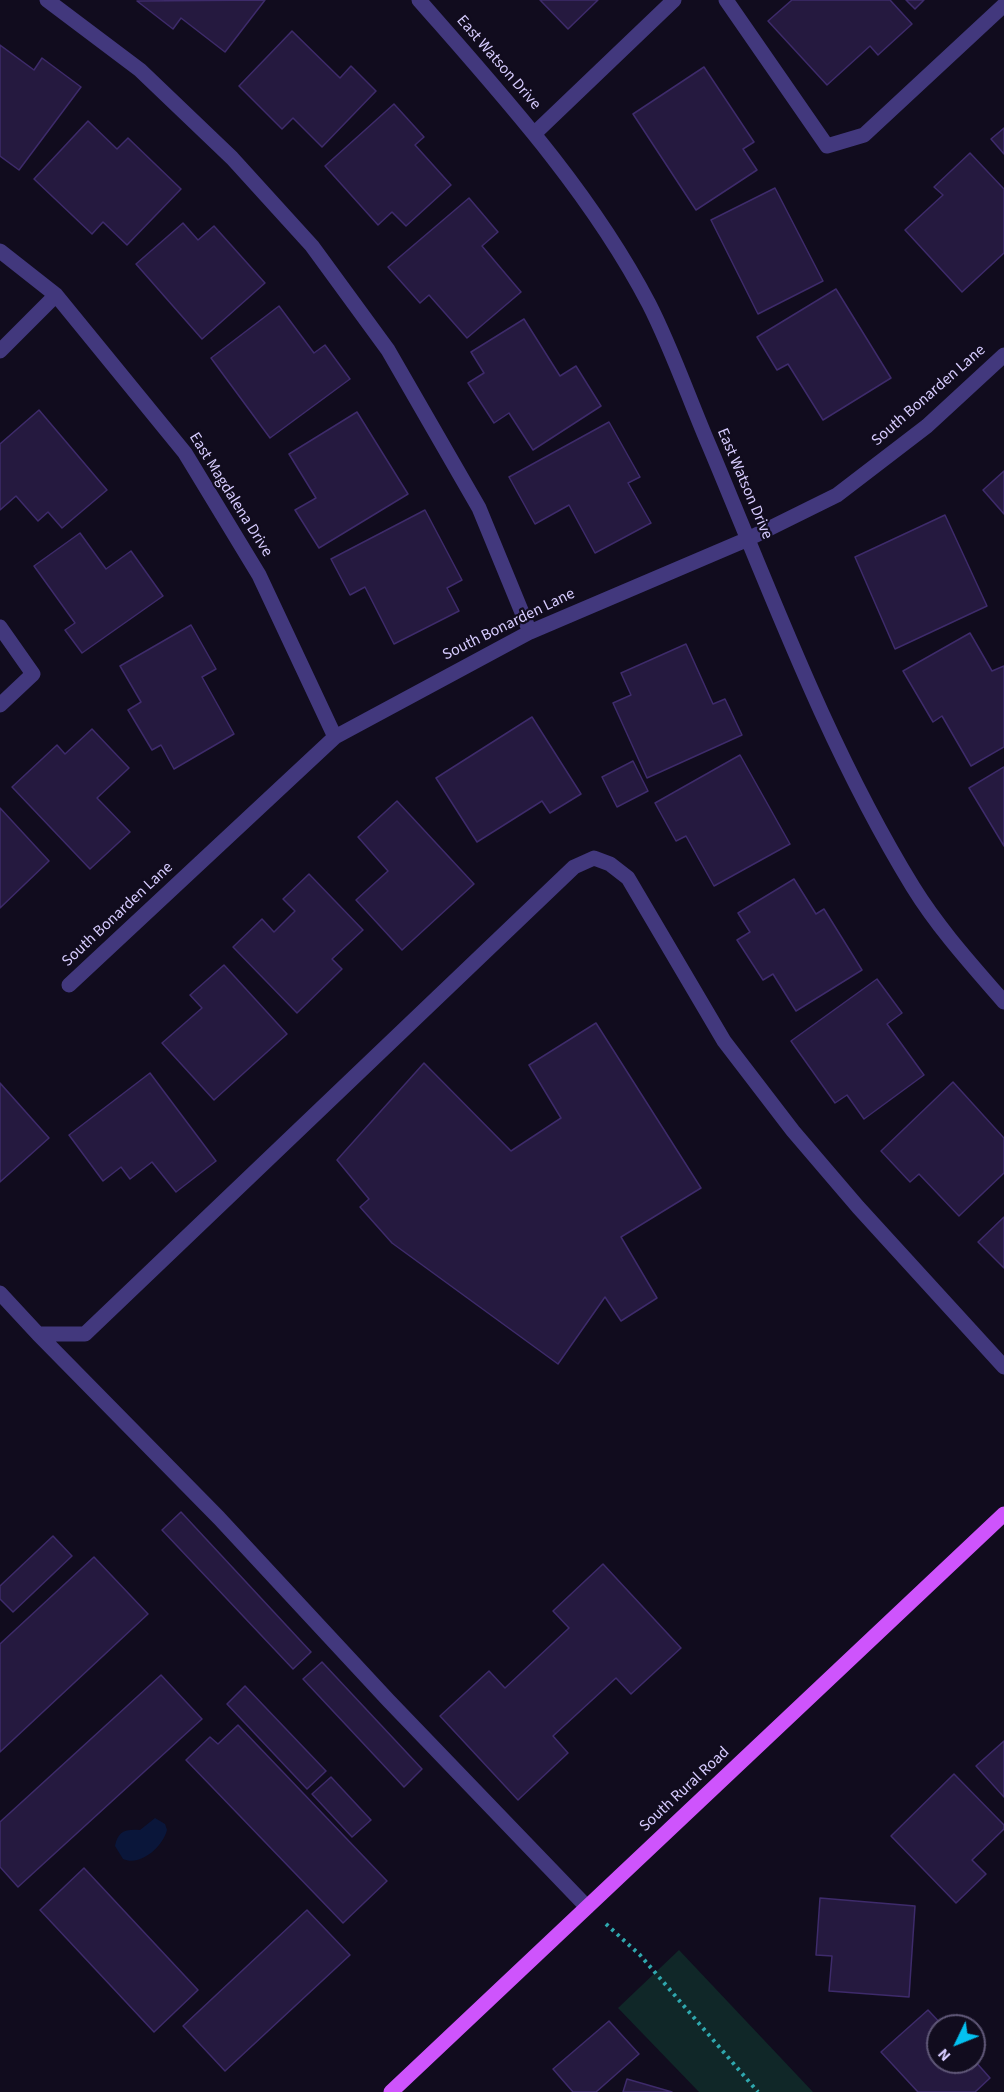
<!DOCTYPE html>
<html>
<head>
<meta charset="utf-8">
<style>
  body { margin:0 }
  #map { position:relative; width:1004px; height:2092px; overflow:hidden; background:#110c1e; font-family:"Source Sans 3",sans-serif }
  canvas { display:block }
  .north { position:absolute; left:926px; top:2014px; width:60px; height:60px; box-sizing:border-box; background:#110c1e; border:2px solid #605878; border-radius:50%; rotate:227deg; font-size:16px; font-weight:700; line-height:24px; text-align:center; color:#d6cbfe }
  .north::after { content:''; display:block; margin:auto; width:21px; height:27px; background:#04c1f1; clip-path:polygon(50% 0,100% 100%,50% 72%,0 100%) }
</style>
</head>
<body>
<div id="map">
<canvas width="1004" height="2092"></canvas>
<div class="north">N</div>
</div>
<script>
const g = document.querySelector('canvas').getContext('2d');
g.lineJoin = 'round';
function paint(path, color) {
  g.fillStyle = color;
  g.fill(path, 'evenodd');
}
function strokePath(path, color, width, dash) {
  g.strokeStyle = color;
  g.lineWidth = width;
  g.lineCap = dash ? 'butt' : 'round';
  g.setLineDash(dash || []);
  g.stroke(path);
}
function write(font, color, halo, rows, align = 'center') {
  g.font = font + ' "Source Sans 3",sans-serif';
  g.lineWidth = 4.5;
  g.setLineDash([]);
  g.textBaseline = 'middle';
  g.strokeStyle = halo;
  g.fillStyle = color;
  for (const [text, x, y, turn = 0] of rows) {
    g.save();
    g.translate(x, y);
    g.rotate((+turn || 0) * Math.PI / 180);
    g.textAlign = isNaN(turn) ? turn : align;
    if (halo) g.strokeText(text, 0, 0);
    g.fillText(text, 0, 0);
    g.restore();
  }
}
paint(new Path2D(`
  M679,1950L813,2092H699L618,2008Z`), '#102728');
paint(new Path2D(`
  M155,1818L165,1824L167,1830C163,1846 141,1867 123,1859L115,1846C118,1831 125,1829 140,1830Z`), '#0a163a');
const building = new Path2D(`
  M265,0L225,52L181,18L173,29L137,1Z
  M540,0H598L568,29Z
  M792,0H890L912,24L878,55L870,46L827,85L768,21Z
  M906,0H924L915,9Z
  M292,31L340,78L351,66L376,91L322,147L293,118L282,129L239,86Z
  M0,45L34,70L42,58L81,87L19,170L0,156Z
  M704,67L754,142L743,149L757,170L696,210L633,114Z
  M394,104L424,137L415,145L451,185L406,226L392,212L378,225L325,166Z
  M88,121L117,149L128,138L181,189L127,245L103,222L92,234L34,179Z
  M1004,128V154L991,139Z
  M970,153L1004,189V253L962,292L905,230L943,195L934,187Z
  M775,188L823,281L758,314L711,220Z
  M469,198L498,232L482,246L521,292L467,338L429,295L420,303L388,267Z
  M183,223L198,240L214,226L265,283L202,339L136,264Z
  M836,289L891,378L823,420L788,364L777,370L757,337Z
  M279,306L314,353L325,345L350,379L270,438L211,358Z
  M524,319L560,376L576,366L601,406L533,450L509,413L494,423L468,383L484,373L471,352Z
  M39,410L107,490L62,528L48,512L38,521L16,496L0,510V444Z
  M357,412L408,494L319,548L295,510L316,498L289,454Z
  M609,422L640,477L628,483L651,523L595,553L569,505L535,524L509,477Z
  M1004,471V514L983,490Z
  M425,510L462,580L447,588L459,611L394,644L365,587L350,595L331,559Z
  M945,515L987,606L895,649L855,557Z
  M80,533L106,569L131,551L163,596L82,653L65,630L75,623L34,566Z
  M191,625L216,669L202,677L234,734L174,769L161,745L152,750L128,710L141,702L120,666Z
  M970,633L992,671L1004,666V747L971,766L942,716L933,722L903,671Z
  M686,644L713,704L725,699L742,735L647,778L613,703L631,695L621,673Z
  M532,717L581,794L550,813L542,801L477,842L436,778Z
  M92,729L129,768L97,798L130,832L90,869L12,787L57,745L65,754Z
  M740,755L790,844L714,886L686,836L676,841L655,803Z
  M633,761L648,791L617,807L602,777Z
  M1004,767V846L969,788Z
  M397,801L474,884L402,950L356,900L388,871L358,837Z
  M0,808L49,861L0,908Z
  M309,874L363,930L332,959L342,969L297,1013L233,947L262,919L274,932L295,911L283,899Z
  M794,879L816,914L824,909L862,970L796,1011L773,974L763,980L737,940L750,932L738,913Z
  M224,965L287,1034L214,1100L162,1043L202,1008L190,995Z
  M877,979L902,1013L887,1024L924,1075L864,1119L847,1095L835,1103L791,1041Z
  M596,1023L701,1188L621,1237L657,1298L621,1321L605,1297L558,1364L392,1243L360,1207L369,1199L337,1160L424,1063L511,1151L561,1118L529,1065Z
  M150,1073L216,1161L176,1192L152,1162L130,1179L121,1167L103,1181L69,1135Z
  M953,1082L1004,1138V1173L959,1216L919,1174L910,1182L881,1151Z
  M0,1083L49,1138L0,1182Z
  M1004,1217V1268L978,1242Z
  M181,1512L311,1652L293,1669L162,1530Z
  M53,1536L72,1556L13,1612L0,1599V1586Z
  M94,1557L148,1614L0,1752V1644Z
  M603,1564L681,1648L631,1694L616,1678L553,1736L568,1753L518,1800L440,1716L489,1671L505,1688L569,1628L553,1611Z
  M322,1662L422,1769L404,1787L303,1679Z
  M161,1675L202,1719L18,1887L0,1867V1822Z
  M245,1686L326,1771L307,1789L227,1704Z
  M238,1725L387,1881L343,1923L186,1760L210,1737L218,1744Z
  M1004,1741V1797L976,1766Z
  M954,1774L1004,1825V1829L972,1860L986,1874L956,1903L891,1836Z
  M331,1777L371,1820L352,1837L312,1794Z
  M84,1868L198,1990L154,2032L40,1910Z
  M820,1898L915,1906L909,1997L829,1991L832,1956L816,1955Z
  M307,1910L350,1955L225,2071L183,2026Z
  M928,2010L943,2026H938V2062L974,2060L990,2078L975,2092H918L881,2052Z
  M609,2021L639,2054L596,2092H573L553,2069Z
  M627,2079L672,2092H623Z`);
paint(building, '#25193f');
strokePath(building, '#3e2b6b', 1.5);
strokePath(new Path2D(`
  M606,1924L640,1955L758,2092`), '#2fa8ae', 4, [3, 4.5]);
strokePath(new Path2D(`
  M47,0L140,70L232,158L312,246L388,350L479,508L530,632
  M419,0C503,96 590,191 649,304C673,351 690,402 711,450C773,598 829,750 913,887C939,929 972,965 1004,1002
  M726,0L827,146L864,135L1004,5
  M535,133L674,0
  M0,251L56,295L185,453L259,575L335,737
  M0,351L56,295
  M0,627L33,674L0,705
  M69,985L335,737L530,632L748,539L837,495L927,426L1004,355
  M0,1293L38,1334H85L574,867L594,858L610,864L628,878L724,1041L793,1131L858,1207L1004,1367
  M38,1334L219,1518L388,1700L587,1907`), '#42387d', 15);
strokePath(new Path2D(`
  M391,2092L1004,1514`), '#ce54fc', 15);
write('16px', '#d6cbfe', '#110c1e', [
  ["East Watson Drive",498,63,49],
  ["South Bonarden Lane",929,396,-41],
  ["East Watson Drive",744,484,67],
  ["East Magdalena Drive",230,495,58],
  ["South Bonarden Lane",509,625,-26],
  ["South Bonarden Lane",118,915,-43],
  ["South Rural Road",685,1790,-43]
]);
</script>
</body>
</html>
